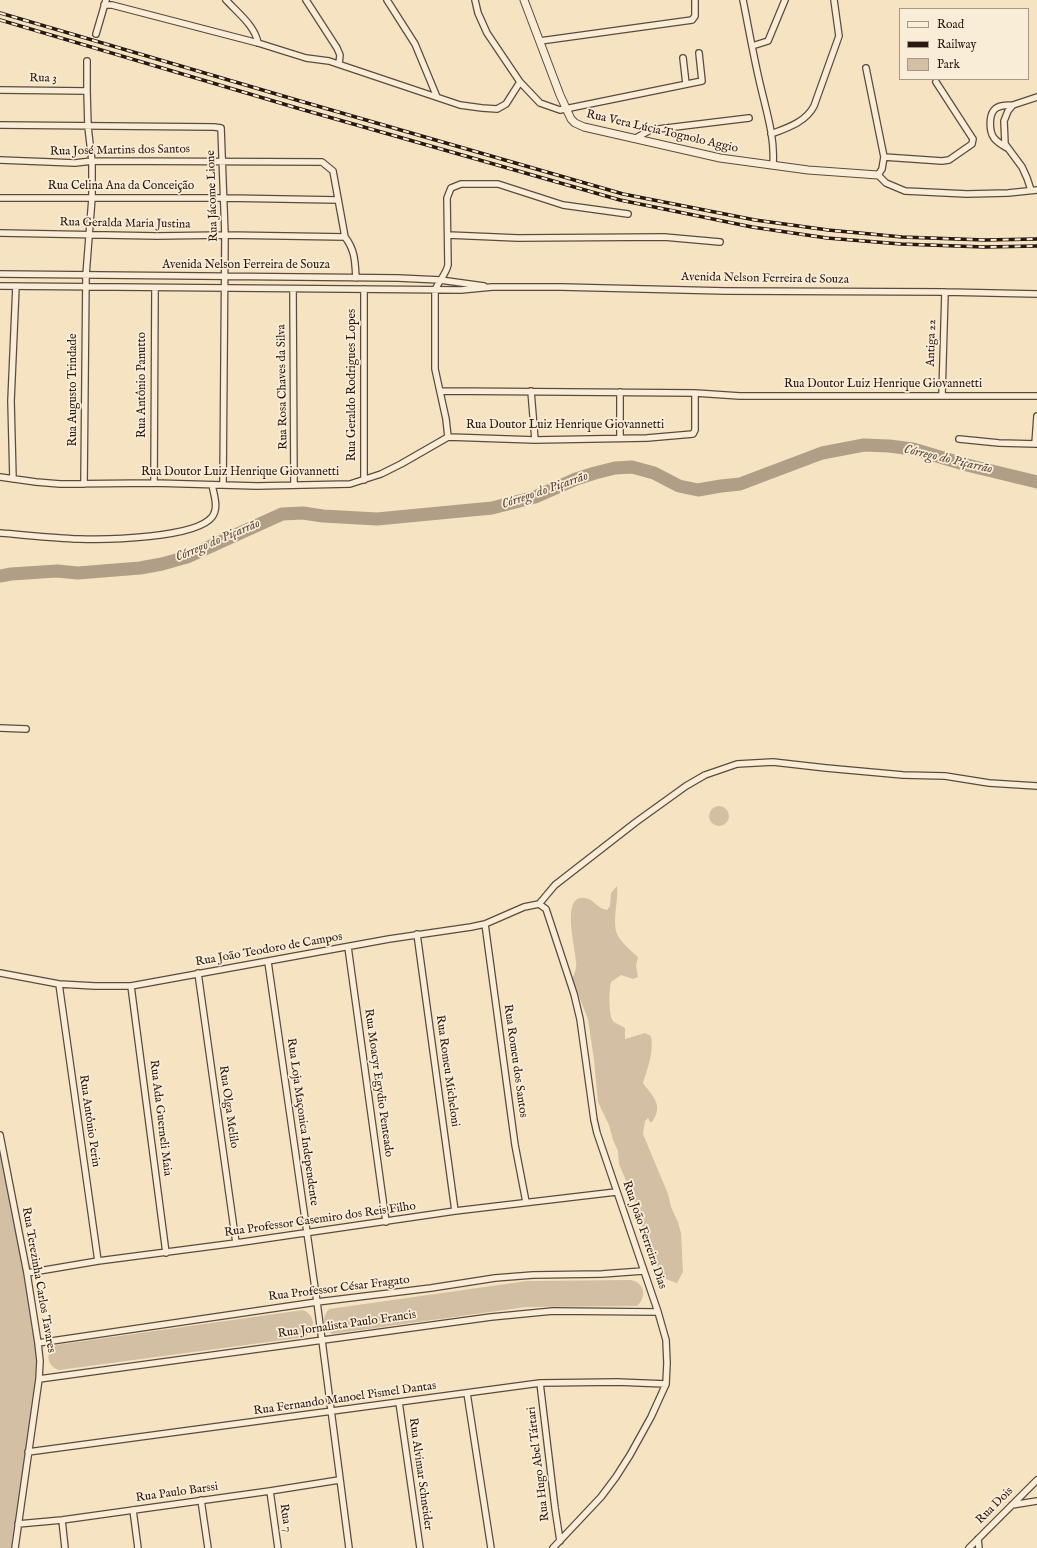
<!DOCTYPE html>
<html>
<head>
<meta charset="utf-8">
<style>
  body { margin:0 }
  #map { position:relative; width:1037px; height:1548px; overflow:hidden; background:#f6e3c2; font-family:"IM FELL English",serif }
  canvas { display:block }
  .legend { position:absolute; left:899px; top:8px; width:130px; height:72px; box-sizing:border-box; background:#f9edd7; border:1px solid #a69888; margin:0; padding:5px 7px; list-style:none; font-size:12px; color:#291811 }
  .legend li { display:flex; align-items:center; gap:8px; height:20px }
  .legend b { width:20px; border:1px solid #a69888 }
</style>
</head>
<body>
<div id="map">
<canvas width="1037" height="1548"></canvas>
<ul class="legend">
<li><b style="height:5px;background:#f9edd7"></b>Road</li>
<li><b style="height:5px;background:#291811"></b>Railway</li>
<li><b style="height:11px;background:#d3c0a4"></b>Park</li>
</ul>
</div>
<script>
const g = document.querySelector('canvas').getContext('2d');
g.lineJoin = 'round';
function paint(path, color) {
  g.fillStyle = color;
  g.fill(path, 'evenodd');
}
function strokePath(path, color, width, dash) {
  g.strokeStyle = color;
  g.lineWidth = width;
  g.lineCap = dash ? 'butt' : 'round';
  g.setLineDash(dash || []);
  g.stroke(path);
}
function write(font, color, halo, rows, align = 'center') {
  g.font = font + ' "IM FELL English",serif';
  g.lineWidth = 3.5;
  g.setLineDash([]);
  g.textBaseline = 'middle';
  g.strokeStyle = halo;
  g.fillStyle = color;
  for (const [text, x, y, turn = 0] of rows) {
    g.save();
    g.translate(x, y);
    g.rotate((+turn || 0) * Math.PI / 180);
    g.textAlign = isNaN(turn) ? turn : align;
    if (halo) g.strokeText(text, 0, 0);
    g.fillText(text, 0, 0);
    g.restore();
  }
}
paint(new Path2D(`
  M709 816a10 10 0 1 1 20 0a10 10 0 1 1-20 0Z
  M617,886C619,901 611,922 618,936C623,944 631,951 638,957L636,966L638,977L633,979L621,975L611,982C609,990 608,1017 614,1022C617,1024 622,1026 625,1028V1039L645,1033L651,1036C654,1052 648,1067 643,1083C653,1097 664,1105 652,1122H650L648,1118L645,1121L643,1134L668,1194L671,1207L678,1222L681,1233L683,1272L677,1283L666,1279L659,1269L644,1235L639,1211L619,1164L618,1151L613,1140L609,1125L598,1102L594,1060L588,1019L572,979C575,973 577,968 576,961C576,948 560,894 585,898C594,899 596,908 607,910L610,906L611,893Z
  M0,1135L25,1251L31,1268L32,1275L30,1278L40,1361L15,1548H0Z
  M631,1280C645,1283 647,1297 637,1306L526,1307L332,1334C323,1328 321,1318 329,1309L527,1281Z
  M303,1310C315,1315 317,1329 305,1337L59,1370C46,1366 45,1352 56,1345Z`), '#d3c0a4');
strokePath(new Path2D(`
  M0,576L11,574L57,571L78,573L140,568L162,564L187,557L282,514L303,513L323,516L377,519L492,508L535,497L576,479L595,473L615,468L632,467L654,473L679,486L698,490L721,486L740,484L822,453L864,445L889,446L913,449L967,465L1037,482`), '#b09e86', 13);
const minor = new Path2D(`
  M226,0C238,13 255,26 258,43
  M306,0L337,48L340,55L339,64
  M387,0L415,44L437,97
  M475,0L478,13L487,33L520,82L540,103L560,110L702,81L699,53
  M743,0C749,30 754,59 761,88C767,113 775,139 773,164
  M104,5H112L258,43L306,58L329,61L460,105L482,108L497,109L506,104L520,82
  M96,34L106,0
  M540,41L692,20L695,16V0
  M752,46L768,41L785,0
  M683,58L686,84
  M866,68L884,157L882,169L878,175L886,183L905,191L967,194L1008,193L1037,190
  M0,90L87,91
  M0,125L214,127L221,128L225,235L223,485
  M771,134C787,128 806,122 814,106L839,36L834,0
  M636,138L650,130L749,118
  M1007,148C1002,145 997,142 994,138C989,131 989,116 994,110C998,105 1007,105 1013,105
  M884,157L942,161L949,160L972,144L973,139L971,136L936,82
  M0,160L75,163L92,161L322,162L333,171L345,237C355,250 355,261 356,278
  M1031,190L1027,178L1022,167L1005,144L1004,121L1008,111L1013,105L1037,97
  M0,198H225L338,200
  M0,233L157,236L225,235L345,237
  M448,235L518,238L664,237L720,242
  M0,274L398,278L440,280L484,286
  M0,286L461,290L492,287H561L726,291L945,292L1037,294
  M293,289L294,485
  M364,289V480
  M441,391L695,393L740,396H1037
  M531,391L535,440
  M942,395L945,292
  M448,437L446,419L435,369V290C439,281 446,274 448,265L447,198L451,188L461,184H498L563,205L628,214
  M620,438V392
  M959,439L999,443L1037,444
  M1035,444L1037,416
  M0,477L36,482L60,484L154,483L257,486L350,484L381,474L401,464L448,437L535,440L647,438L693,434L695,430V393
  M13,479L11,401L16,286
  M154,483L155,288
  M84,484L86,275L92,198V161L88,127L87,91V61
  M0,533C26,535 53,538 79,539C106,540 196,538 212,517C219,508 214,495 212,485
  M0,728L26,729
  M539,904L546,909L574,994L580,1019L594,1120L597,1133L658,1312L666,1340L667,1363L666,1384L651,1417L630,1455L616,1477L601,1497L553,1548
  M539,904L555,885L636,822L686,786L705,775L737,764L773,762L826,768L903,775L945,776L989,783L1037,786
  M485,924L515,1145L526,1202
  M417,934L455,1211
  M348,947L386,1222
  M268,962L317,1302L349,1548
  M0,973L59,984L95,986H131L389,939L471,927L485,924L524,907L539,904
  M198,973L236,1243
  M59,984L98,1261
  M131,986L166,1253
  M0,1135L27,1273L38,1343L40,1361L39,1379L15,1548
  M27,1273L98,1261L236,1243L455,1211L616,1192
  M38,1343L317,1302L431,1288L495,1278L533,1275L602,1274L643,1271
  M39,1379L491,1317L553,1311L658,1312
  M540,1383L555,1508L560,1541
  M467,1393L491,1548
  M399,1402L420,1548
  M28,1452L540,1383L617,1382L666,1384
  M270,1491L278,1548
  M201,1500L208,1548
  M1012,1505L1037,1501
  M133,1510L138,1548
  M62,1520L65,1548
  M18,1524L62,1520L270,1491L339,1480
  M978,1539L979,1548
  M969,1548L1037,1480`);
const tertiary = new Path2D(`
  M524,0L560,95L571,119L575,123L584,127L720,158L808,170L878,175`);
strokePath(minor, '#5c4b3d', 8);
strokePath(tertiary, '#5c4b3d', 9);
strokePath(minor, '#f9edd7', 5.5);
strokePath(tertiary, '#f9edd7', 7);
const rail = new Path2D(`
  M0,13L300,101L623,194L755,220L828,230L902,237L985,240L1037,239
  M0,20L297,108L620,200L752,227L827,238L901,244L984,247L1037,246`);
strokePath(rail, '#291811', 3.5);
strokePath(rail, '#f9edd7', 2, [6]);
write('12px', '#291811', '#f9edd7', [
  ["Rua 3",43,79,1],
  ["Rua Vera Lúcia Tognolo Aggio",662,132,13],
  ["Rua José Martins dos Santos",120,151,-1],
  ["Rua Celina Ana da Conceição",121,187],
  ["Rua Jácome Lione",213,196,-92],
  ["Rua Geralda Maria Justina",125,224,1],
  ["Avenida Nelson Ferreira de Souza",246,266],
  ["Avenida Nelson Ferreira de Souza",765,279,1],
  ["Antiga 22",932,343,-88],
  ["Rua Antônio Panutto",143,385,-90],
  ["Rua Geraldo Rodrigues Lopes",353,385,-90],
  ["Rua Doutor Luiz Henrique Giovannetti",883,385],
  ["Rua Rosa Chaves da Silva",283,387,-91],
  ["Rua Augusto Trindade",74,390,-90],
  ["Rua Doutor Luiz Henrique Giovannetti",565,426],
  ["Rua Doutor Luiz Henrique Giovannetti",240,473],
  ["Rua João Teodoro de Campos",269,950,-10],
  ["Rua Romeu dos Santos",515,1061,82],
  ["Rua Romeu Micheloni",447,1071,82],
  ["Rua Moacyr Egydio Penteado",378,1083,82],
  ["Rua Olga Melilo",228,1107,82],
  ["Rua Ada Guerneli Maia",160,1118,83],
  ["Rua Antônio Perin",89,1121,82],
  ["Rua Loja Maçonica Independente",302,1122,82],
  ["Rua Professor Casemiro dos Reis Filho",320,1220,-8],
  ["Rua João Ferreira Dias",644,1235,71],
  ["Rua Terezinha Carlos Tavares",38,1280,80],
  ["Rua Professor César Fragato",339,1289,-7],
  ["Rua Jornalista Paulo Francis",347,1325,-8],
  ["Rua Fernando Manoel Pismel Dantas",345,1399,-8],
  ["Rua Hugo Abel Tártari",539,1464,-97],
  ["Rua Alvimar Schneider",420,1474,82],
  ["Rua Paulo Barssi",177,1493,-8],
  ["Rua Dois",995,1506,-45],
  ["Rua 7",285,1518,82]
]);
write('italic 13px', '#5f4e40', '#f9edd7', [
  ["Córrego do Piçarrão",948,460,13],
  ["Córrego do Piçarrão",545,491,-19],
  ["Córrego do Piçarrão",218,541,-23]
]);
</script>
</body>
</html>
